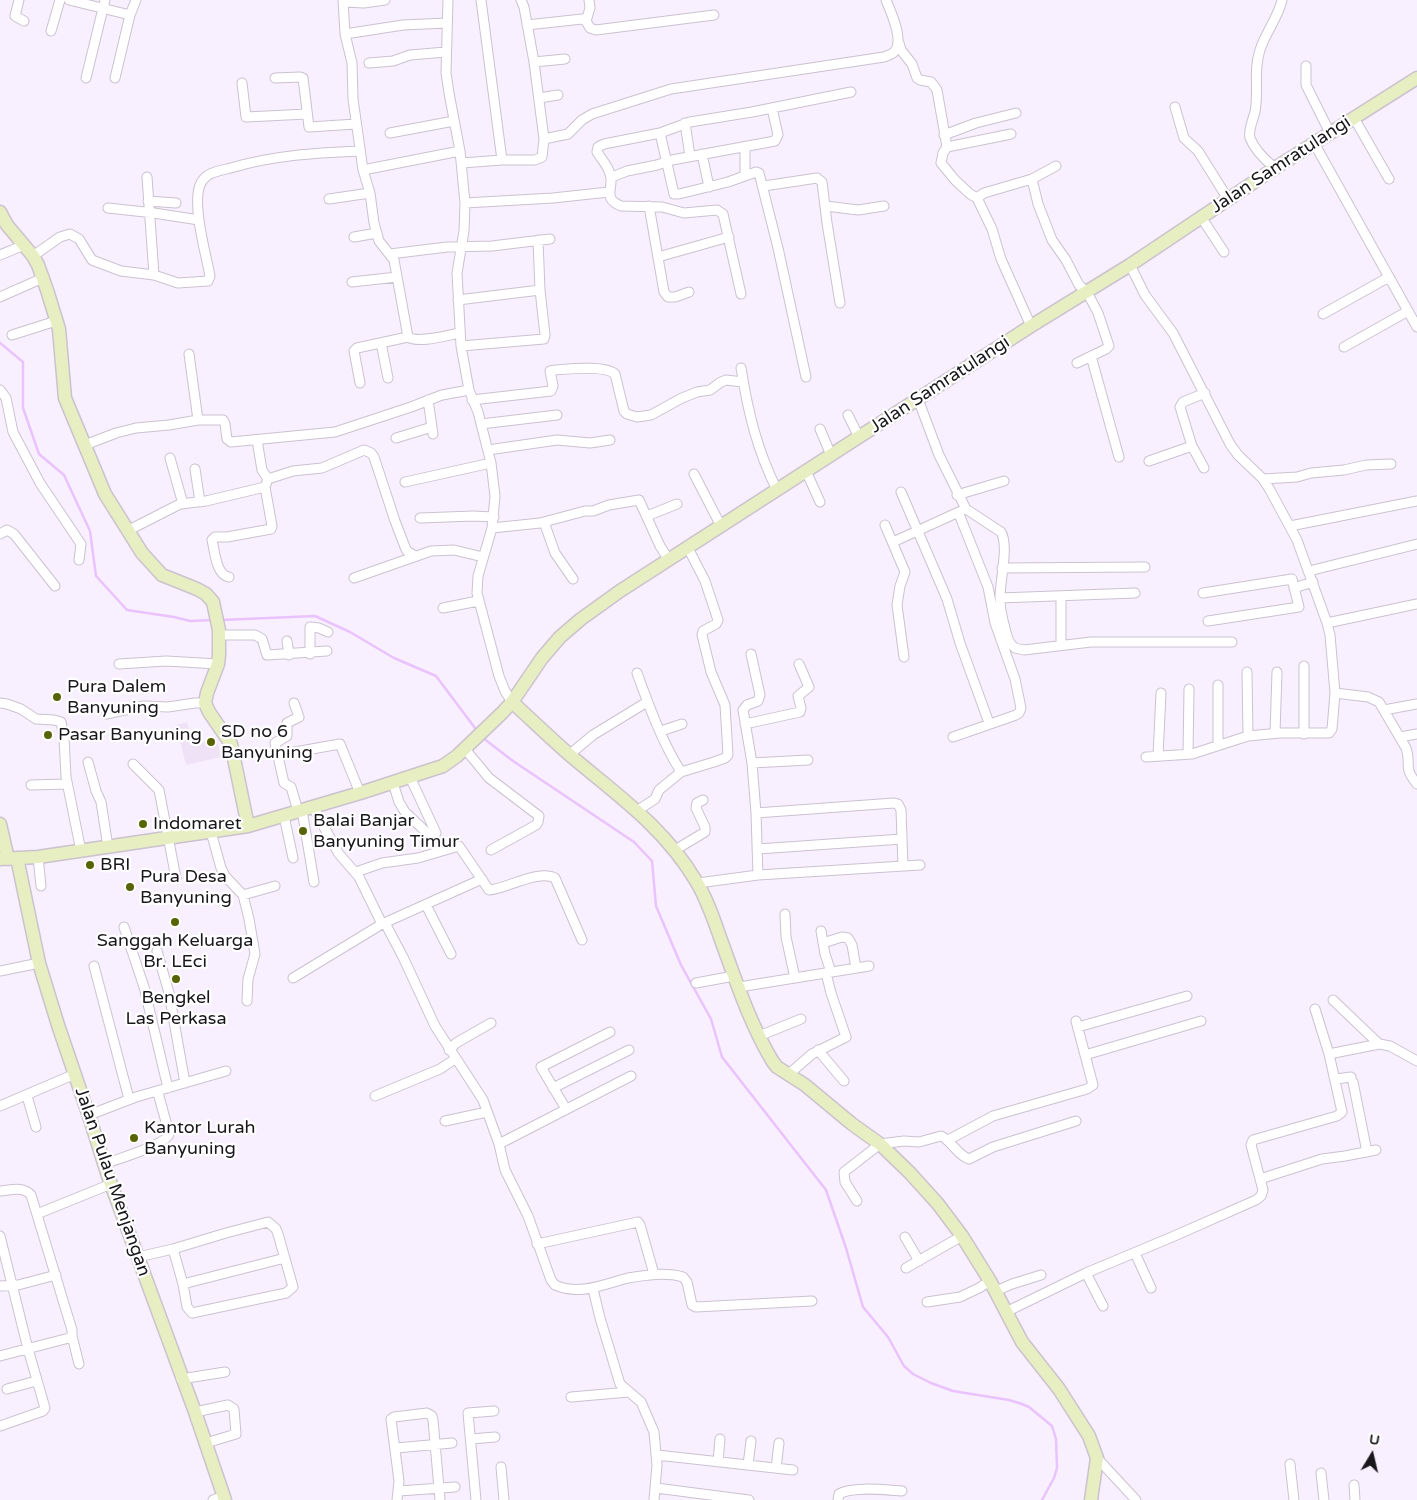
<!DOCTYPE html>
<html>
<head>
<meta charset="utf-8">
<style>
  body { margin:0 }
  #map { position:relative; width:1417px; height:1500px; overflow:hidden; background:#f9f0ff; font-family:"Varela Round",sans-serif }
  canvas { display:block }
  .north { position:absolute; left:1347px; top:1430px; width:50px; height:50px; -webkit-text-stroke:4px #fff; paint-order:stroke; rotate:9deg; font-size:14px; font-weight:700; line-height:20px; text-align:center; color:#1a171c }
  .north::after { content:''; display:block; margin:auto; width:18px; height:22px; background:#1a171c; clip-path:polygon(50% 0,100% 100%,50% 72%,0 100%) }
</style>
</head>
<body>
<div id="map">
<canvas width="1417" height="1500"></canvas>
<div class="north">U</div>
</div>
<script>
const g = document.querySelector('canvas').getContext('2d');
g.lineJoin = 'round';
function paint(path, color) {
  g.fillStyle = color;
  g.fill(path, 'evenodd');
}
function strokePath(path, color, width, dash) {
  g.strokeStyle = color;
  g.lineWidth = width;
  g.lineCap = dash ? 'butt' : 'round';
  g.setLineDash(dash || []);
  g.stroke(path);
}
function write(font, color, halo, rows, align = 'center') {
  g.font = font + ' "Varela Round",sans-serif';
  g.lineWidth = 4.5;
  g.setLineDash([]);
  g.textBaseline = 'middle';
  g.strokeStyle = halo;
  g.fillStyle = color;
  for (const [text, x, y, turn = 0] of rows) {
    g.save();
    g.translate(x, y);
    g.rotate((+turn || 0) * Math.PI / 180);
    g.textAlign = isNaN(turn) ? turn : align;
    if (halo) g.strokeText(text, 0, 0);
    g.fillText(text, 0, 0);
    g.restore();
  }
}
paint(new Path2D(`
  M187,722L193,744L217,739L221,757L186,765L176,725Z`), '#efe1f6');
strokePath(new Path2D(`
  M0,343L23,362V408L39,454L64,475L90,531L96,576L127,610L174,617L190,621L213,620
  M221,620L315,616L350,632L394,658L436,676L478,732
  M483,738L513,761L634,842L652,861L656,906L681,965L711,1019L722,1057L826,1190L846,1248L863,1307L888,1337L904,1366L913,1374L931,1383L953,1391L1009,1400L1022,1404L1029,1407L1052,1426L1056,1439L1057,1468L1054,1478L1042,1500`), '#e9c2fe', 2.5);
const street = new Path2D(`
  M19,0L15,16L24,21
  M69,0L130,15
  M343,0L345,34L352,63L353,99L363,170L370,193L374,223L379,241L394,260L408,337
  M448,0L446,73L449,93L460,151L465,203L464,231L457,273L461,346L469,390L478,412L491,463L495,496L492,528L478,576L477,593L499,676L505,691L512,702
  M481,0L502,160
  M344,2L364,3L385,0
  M586,21L590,8L589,0
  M527,25L582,19L586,21L590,28L596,30L714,15
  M51,31L60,0
  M345,34L403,25L447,23
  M899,43L901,50L912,64L917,78L920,80L931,82L937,90L947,147L943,153L941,163L955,180L970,194L977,198L992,229L1001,259L1031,326
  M534,62L565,59
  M369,63L393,61L410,55L446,52
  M1306,66V85L1330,133
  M86,78L105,0
  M115,78L130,15L136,0
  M275,78L300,77L303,78L309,127L356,124
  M242,83L246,117L307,114
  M539,98L558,95
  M1175,107L1184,138L1198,151L1228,199
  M1354,118L1389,179
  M685,123L690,156
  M390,133L454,121
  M660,133L674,194H679L728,182L756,172L759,173L778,248L806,377
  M944,135L976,123L1016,113
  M544,139L568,134L582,120L592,114L671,89L884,57C888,55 892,55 895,51C904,40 891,12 886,0
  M1314,143L1417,327
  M745,147V175
  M947,147L1011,134
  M702,154L709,187
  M462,163L502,160H535L542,157L544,139L534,62L524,7L521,0
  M1275,168C1265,160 1255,151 1250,138C1248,130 1253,120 1255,112C1259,91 1253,70 1260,50C1265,33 1278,18 1282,0
  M363,170L460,151
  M147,177L154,275
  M612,177L627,171L657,165L672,160L775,141L778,135L772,108
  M1032,179L1038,204L1052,240L1066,260L1079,285L1087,292L1098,313L1109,346L1106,349L1077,363
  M764,186L817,178L822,182L827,223L840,303
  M977,198L984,193L1032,179L1056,166
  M329,199L370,193
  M148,201L176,203
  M465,203L553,198L609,192
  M649,206L664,292L668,297H675L689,292
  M826,206L858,210L884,206
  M108,208L154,213L199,220
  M1201,217L1224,252
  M354,237L377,233
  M390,254L447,247L492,246L550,239
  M0,255L24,245
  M33,256L60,237L70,234L79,239L92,260L121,271L154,275L178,283L208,281L210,276C206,254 192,206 200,185C205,172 219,171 231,168C274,155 316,153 360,151
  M658,257L729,237
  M1130,265L1145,295L1173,333L1230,444L1238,455L1263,479L1270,490L1297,540L1327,623L1330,635L1335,693L1368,697L1379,702L1406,748C1412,765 1402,766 1417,784
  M352,282L397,277
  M741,294L723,214L717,210L684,213L662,207L621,206C601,198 615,187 610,174C608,166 602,160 597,152L598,147L604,144L660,133L690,122L752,112L851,92
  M0,297L43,278
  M458,300L540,290
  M1323,314L1389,277
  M12,335L56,321
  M381,343L388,378
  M461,346L544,339L545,335L540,290L538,240
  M1344,347L1408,311
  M189,354L198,420
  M1091,356L1119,457
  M741,368C748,412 757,450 777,490
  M360,383L354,351L357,348L408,337C419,344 448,335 460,333
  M0,390L6,398L13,432L40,483L81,544L79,560
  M918,399L939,455L966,509L1001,532C1009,545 1000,581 1000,597C1000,608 1002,618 1005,628C1007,636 1008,643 1015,648L1024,650L1091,642H1232
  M428,400L433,434
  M472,400L551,391L553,386L550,371L555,370C569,369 605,365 615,374L624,411L627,414L637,417L651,415L682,398L697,392L710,390L721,382L726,380L743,382
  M848,415L859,437
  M481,424L557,415
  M820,429L831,455
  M396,438L432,427
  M257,440L262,470L268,479
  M85,445L116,433L136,428L169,425L198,420H223L225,424L227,439L231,442L335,432L411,407L442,395L469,390
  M488,450L557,440L590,443L610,440
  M170,458L183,504
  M1149,461L1192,446
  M1204,468L1192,446L1180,407L1183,402L1205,393
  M195,469L200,502
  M806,471L820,502
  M694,474L721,526
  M1263,479L1297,477L1311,473L1344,470L1366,465L1391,464
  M405,482L491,463
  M901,492L947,599L960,643L989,723
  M957,495L1004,481
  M647,516L677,504
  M420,518L473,516L494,517
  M544,522L555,553L573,579
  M885,525L905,572L900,586L897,605L904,657
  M1290,526L1417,501
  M492,528L540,523L585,511H593L609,505L639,500L660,546L669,560
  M127,531L180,504L206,501L265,487
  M0,534L7,530L14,534L55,586
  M893,542L963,510
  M1002,568L1145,567
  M1309,571L1417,544
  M229,577C216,575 215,552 212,540L215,537H227L271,529L272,526L265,487L268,479L293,471L322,468L364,450L371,453L374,457L395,521L405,547L407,551L415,556
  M354,578L431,551L454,550L483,557
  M1294,588L1313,582
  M1203,593L1292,579L1299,607L1208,621
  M1061,596V644
  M1000,598L1135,593
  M443,608L478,601
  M1327,623L1417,604
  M219,635H255L262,639L267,655L327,651
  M287,641L289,655
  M310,654V627L319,628L328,632
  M751,654L760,695L758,701L747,705L743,710L752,763L756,813L758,875
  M119,664L166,661L218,664
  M1247,672L1248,736
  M637,673C649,706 662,742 681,772
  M0,703L7,704L21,709L36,719L54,720L61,722L64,738L66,777L81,851
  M294,703L299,717L287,723V736L275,743L284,783L291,787L298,811
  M1384,710L1417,704
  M106,714L144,706L168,707L195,703H205
  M745,724L800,712L801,708L798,696L809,687L799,664
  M661,731L682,724
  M1275,733L1277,672
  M1304,734V666
  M953,737L1016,715L1019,713L1021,708L1015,679L995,623L988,587L959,514
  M1400,737L1417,734
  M1218,745V685
  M465,749L489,778L539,816L538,822L536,825L491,850
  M1188,754L1189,689
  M278,755L340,744L360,793
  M569,755L593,735L647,702
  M1158,756L1161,693
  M1146,757L1192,754L1248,736L1280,733H1329L1332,729L1335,693
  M88,762L96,791L101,802L108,847
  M752,763L808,760
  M133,764L159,790L176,878
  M410,777L436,833
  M393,783L399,802L405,812L444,849
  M31,785L67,784
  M313,807L339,854L359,877L382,924
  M302,810L314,882
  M638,810L655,799L659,790L681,772L714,762L725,758L728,755L725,705L711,672L702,635L703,631L716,624L718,620L705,581L688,548
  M756,813L894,803L898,804L901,810L903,866
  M284,816L293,858
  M211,832L221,868L225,876L243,895L249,919L255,954L248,979L247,1001
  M758,849L902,839
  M675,850L705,832V827L696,808L697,803L703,800
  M38,857L41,886
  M356,872L382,863L418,858L459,846L489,890C506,889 539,869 555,878L582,940
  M698,883L758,875L920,865
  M243,895L275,886
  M426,905L451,954
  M785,914L786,937L795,978
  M385,923L403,957L435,1026L483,1100L499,1144L505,1170L528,1216L551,1280L555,1285C579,1296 605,1284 628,1278C646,1275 666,1272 683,1277L687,1282L692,1305L696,1307L812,1301
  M124,927L144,987L168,1088
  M821,931L825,954L831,972
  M823,943L842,937L848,938L852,945L856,968
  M157,951L169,993L185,1083
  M94,966L129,1099
  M0,971L39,963
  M293,978L382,924L482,879
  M696,983L734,976
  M739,987L869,966
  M1333,1000L1379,1044
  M1078,1027L1187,996
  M759,1036L801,1019
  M449,1050L456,1043L491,1023
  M818,1050L844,1081
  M1329,1054L1379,1044L1390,1046L1417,1061
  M1085,1055L1201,1021
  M789,1074L812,1054L846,1037L831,993L826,973
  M1336,1079L1351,1077
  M1353,1082L1367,1152
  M553,1088L629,1050
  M27,1096L36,1127
  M375,1096L440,1069L455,1059
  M0,1106L75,1074
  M566,1109L541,1067L610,1032
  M89,1115L136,1097L226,1071
  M445,1121L487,1112
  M948,1140L993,1116L1087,1089L1093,1085L1076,1021
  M499,1144L631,1076
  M105,1164C117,1159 166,1145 169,1134C169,1131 159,1098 158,1092
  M1260,1179L1322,1159L1345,1156L1376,1150
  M0,1191C11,1190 23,1186 31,1195L72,1330V1336L79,1364
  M857,1201L845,1182L844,1172L880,1144L904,1141L919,1142L941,1136C952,1141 957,1155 969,1159L993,1147L1076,1121
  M37,1214L111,1184
  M0,1236L28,1349L45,1408L43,1411L0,1426
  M905,1237L919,1261
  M537,1244L638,1222L640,1225L654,1274
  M1135,1253L1151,1288
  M138,1257L173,1249L226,1233L268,1222L276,1229L278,1234L293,1287L286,1293L192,1313L187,1307L183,1284L173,1249
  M906,1268L962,1236
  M1086,1273L1103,1306
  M183,1284L285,1258
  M0,1286L18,1285L56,1275
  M593,1289L600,1318L620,1384L641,1402L654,1432L657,1465L654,1500
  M996,1291L1012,1284L1041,1275
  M927,1302L960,1297L979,1288L990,1281
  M1008,1311L1086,1273L1172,1237L1256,1200L1261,1196L1263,1190L1251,1145L1253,1140L1337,1116L1342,1112L1329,1054L1315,1009
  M0,1356L69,1338L72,1336
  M181,1379L225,1372
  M7,1389L36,1381
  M571,1397L629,1392
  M195,1412L228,1405L234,1409L236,1434L206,1443
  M471,1439L495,1437
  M396,1448L452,1443
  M657,1455L793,1470
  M1097,1458L1136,1500
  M718,1462L720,1439
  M1290,1464L1294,1500
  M748,1465L751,1441
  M501,1467L504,1500
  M776,1468L779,1443
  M1321,1473L1324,1500
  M1354,1485L1355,1500
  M656,1488L749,1500
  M399,1491L455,1487
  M213,1500L224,1496
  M397,1500L399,1481L391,1419L394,1417L427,1413L432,1416L433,1420L440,1500
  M476,1500L468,1413L494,1411
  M838,1500L839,1494C852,1486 886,1490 902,1491`);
const secondary = new Path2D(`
  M0,212L7,225L33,256L38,265L47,290L59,329L65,398L105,494L142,553L162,575L197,589L206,594L213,602L219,630V655L218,664L207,693L205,703L209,712L231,744L248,826
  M512,702C532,720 551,739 571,756C617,795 664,827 696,881C707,899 714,920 721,940C736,981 750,1024 773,1062L777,1067L805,1085L852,1124L880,1144L910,1173L938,1204L962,1236L990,1281L1022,1342L1059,1389L1089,1436L1097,1458L1091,1500
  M0,824L8,859
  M17,858L39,963L58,1025L90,1119L108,1176L195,1412L225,1500
  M0,859L38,857L248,826L360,793L443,766L457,756L503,712L512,702L542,658L560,637L581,619L620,591L1031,326L1130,265L1275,168L1417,78`);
strokePath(street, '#cbc2d0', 11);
strokePath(secondary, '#cbc2d0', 15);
strokePath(street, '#fff', 9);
strokePath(secondary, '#e7eec1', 12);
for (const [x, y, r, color] of [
  [57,697,5,"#576304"],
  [48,735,5,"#576304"],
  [211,742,5,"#576304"],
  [143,824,5,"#576304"],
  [303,831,5,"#576304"],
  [90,865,5,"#576304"],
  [130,887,5,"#576304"],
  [175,922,5,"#576304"],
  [176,979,5,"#576304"],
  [134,1138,5,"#576304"]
]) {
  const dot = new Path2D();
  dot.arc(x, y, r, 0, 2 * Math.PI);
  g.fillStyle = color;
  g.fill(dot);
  strokePath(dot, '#fff', 2);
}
write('18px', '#1a171c', '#fff', [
  ["Jalan Samratulangi",1281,165,-33],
  ["Jalan Samratulangi",940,385,-33],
  ["Jalan Pulau Menjangan",112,1182,71]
]);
write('18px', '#1a171c', '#fff', [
  ["Pura Dalem",67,687],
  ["Banyuning",67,708],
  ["SD no 6",221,732],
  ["Banyuning",221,753],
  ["Pasar Banyuning",58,735],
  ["Balai Banjar",313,821],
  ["Banyuning Timur",313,842],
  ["Indomaret",153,824],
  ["BRI",100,865],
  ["Pura Desa",140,877],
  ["Banyuning",140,898],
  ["Sanggah Keluarga",175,941,"center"],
  ["Br. LEci",175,962,"center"],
  ["Bengkel",176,998,"center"],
  ["Las Perkasa",176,1019,"center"],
  ["Kantor Lurah",144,1128],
  ["Banyuning",144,1149]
], 'left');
</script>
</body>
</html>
